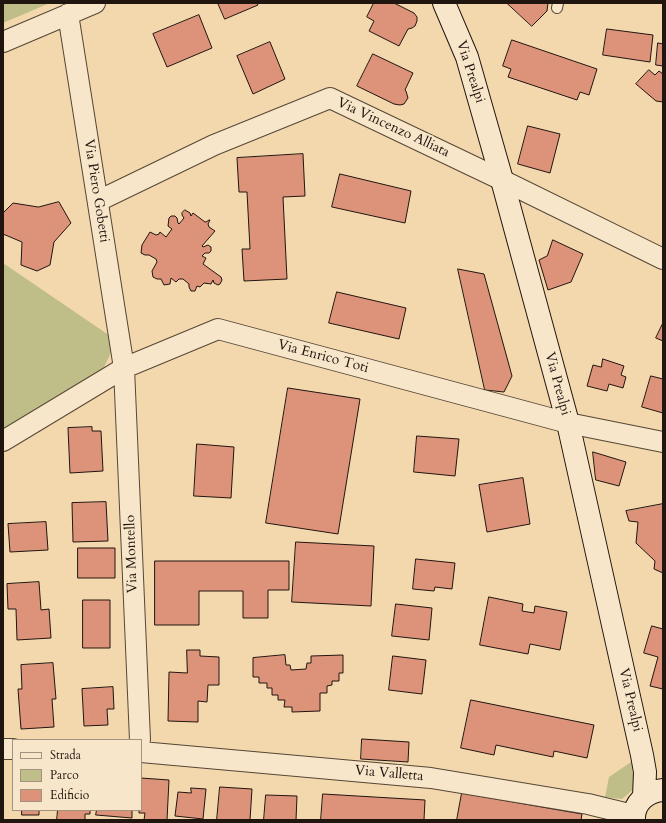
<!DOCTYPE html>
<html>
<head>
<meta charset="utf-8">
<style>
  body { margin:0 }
  #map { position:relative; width:666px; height:823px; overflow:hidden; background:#f4d8ad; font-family:Cardo,serif }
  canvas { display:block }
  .frame { position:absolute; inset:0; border:4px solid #20150f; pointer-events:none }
  .legend { position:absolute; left:12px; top:739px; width:130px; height:72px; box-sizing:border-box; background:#f8e6ca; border:1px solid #a2927f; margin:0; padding:5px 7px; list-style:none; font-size:12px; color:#20150f }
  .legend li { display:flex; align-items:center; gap:8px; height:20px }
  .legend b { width:20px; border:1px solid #a2927f }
</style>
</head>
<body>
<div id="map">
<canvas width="666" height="823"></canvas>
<div class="frame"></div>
<ul class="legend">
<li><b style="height:5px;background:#f8e6ca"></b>Strada</li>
<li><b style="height:11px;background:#bfbe88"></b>Parco</li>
<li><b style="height:11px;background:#dc937a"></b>Edificio</li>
</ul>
</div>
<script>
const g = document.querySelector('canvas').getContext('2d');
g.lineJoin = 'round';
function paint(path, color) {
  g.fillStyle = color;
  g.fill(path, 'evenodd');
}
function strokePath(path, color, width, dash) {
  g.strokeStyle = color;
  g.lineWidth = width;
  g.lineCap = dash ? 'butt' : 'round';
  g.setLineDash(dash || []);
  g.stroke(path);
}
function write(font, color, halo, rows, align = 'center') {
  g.font = font + ' Cardo,serif';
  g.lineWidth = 4;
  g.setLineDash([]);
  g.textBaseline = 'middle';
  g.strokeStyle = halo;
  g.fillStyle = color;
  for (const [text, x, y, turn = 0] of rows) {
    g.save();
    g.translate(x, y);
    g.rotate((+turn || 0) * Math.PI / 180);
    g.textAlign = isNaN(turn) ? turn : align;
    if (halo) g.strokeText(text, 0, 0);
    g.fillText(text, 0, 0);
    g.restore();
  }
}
paint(new Path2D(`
  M3,3H50L3,23Z
  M3,263L116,340L109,357L99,377L3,433Z
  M631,762L635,788L622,799L605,797L609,777Z`), '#bfbe88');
const building = new Path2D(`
  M218,3H257L258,5L225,19Z
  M374,3H394L414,13L417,17V21L415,26L412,28L408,29L399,46L369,31L374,21L367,17Z
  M507,3H548L547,11L532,26Z
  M199,15L212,48L167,67L153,34Z
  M607,29L653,35L650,62L603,55Z
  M512,40L597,69L589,95L580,92L577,100L508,77L511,69L503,66Z
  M270,42L285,79L253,94L237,56Z
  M658,43L663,44V66L656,65Z
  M373,54L413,73L405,90L406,91L408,98L404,104L400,105L394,104L357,86Z
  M649,70L655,75L659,71L663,74V102L656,101L636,84Z
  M528,126L560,134L550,173L518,164Z
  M303,154L305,196L283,197L287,279L244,281L242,249H250L247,192H239L237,158Z
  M340,174L411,191L405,223L332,207Z
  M59,202L71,223L54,242L50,265L37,271L21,265L22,242L3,234V213L13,203L38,207Z
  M185,210L190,213L191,216L193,213L205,222H206L209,220H210L208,224L209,227L215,231L202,246L203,247L208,245L211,247V251L209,253H205L202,256L206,258L203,264L221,277L222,280L220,284L218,285L214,283L213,280L211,284L204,283L200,287L197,286L195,291H191L189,287V284L183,279H179L176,282L171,278L170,284L164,285L161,279H157L153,277L152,271L157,262L156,259L149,255H145L141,253L142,245L150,232L156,235L159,234L160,232L166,237L172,229L168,226L169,218L171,216H175L177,218L178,223L179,224L184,218L182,215V213Z
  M553,240L583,254L571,282L548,290L539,260L547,256Z
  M458,269L484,274L512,376L504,392L485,390Z
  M337,292L406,308L399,339L329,323Z
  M663,323V341L656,338Z
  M603,359L624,366L621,375L626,377L623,388L609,384L607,391L587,386L593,365L601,367Z
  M651,376L663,379V413L642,407Z
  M288,388L360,399L338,534L266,523Z
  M92,427V431H101L103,471L70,473L68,428Z
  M417,436L459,439L455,476L414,472Z
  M197,444L234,447L231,498L194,496Z
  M593,452L626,462L619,486L596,480Z
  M523,478L530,524L487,532L479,485Z
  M106,502L108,541L73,542L72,503Z
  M663,504V573L654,569L655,561L636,543L638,522L629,521L626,511Z
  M46,522L48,550L10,552L8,524Z
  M296,542L374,546L371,606L292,602Z
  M78,548H115V578H78Z
  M416,559L455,563L452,589L435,587L434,591L413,589Z
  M155,561H289V590H268V618H243V591H199V625H155Z
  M39,582L41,610L49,609L51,638L17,640L16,609H8L7,584Z
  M489,597L523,604L522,611L534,613L535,606L567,612L560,650L530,644L528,654L480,645Z
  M83,600H110V648H83Z
  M396,604L432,608L429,640L392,636Z
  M652,626L663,629V689L650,686L658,657L644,653Z
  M187,650H200V656L219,657V685H208L207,702L198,701V722L168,721L169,672L187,673Z
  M285,655L286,665H290L291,670L306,669L307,663H311V656L343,655V673H339V681H332V685L327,686V693H320V711L292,712V707H284L285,700H278V695H272V688H267V683H259V677H253V658Z
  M393,656L426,660L422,694L389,690Z
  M53,663L56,699H52L54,727L21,729L18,689H22L21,665Z
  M113,687L114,709H107L108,725L84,726L82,689Z
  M471,700L594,725L587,758L554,751L553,757L496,745L494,755L461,748Z
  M362,739L409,742L408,762L361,759Z
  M141,778L169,780L167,820H144L145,813H139V810H141Z
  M220,787L252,789L250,820H217Z
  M191,788L206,789L203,819L175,816L178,792L191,793Z
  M462,793L582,814L581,820H457Z
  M323,794L425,800L424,820H321Z
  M266,795L297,796L296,820H264Z
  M22,810H39V815H22Z
  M58,810H90V814H85V820H57Z
  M97,810H132V818L96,815Z`);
paint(building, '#dc937a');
strokePath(building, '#20150f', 1);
const lane = new Path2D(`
  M557,8L558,3`);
const street = new Path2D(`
  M68,14L124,368L140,740
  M3,42L95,3
  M98,201L214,145L330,98L502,180L663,259
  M3,441L124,368L218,329L568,423L663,442
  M3,749H13
  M141,752L431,778L588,804L633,815`);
const secondary = new Path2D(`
  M444,3L467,57L502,180L568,423L642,755L645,772L644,797
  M634,820C633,803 647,791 663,790`);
strokePath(lane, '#554636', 12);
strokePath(street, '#554636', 22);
strokePath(secondary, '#20150f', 24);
strokePath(lane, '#f8e6ca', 10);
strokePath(street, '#f8e6ca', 20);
strokePath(secondary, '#f8e6ca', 22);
write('14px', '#20150f', '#f8e6ca', [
  ["Via Prealpi",470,72,72],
  ["Via Vincenzo Alliata",393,128,25],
  ["Via Piero Gobetti",96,191,81],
  ["Via Enrico Toti",323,357,15],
  ["Via Prealpi",557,384,75],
  ["Via Montello",132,554,-92],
  ["Via Prealpi",630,700,77],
  ["Via Valletta",389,774,5]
]);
</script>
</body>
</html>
